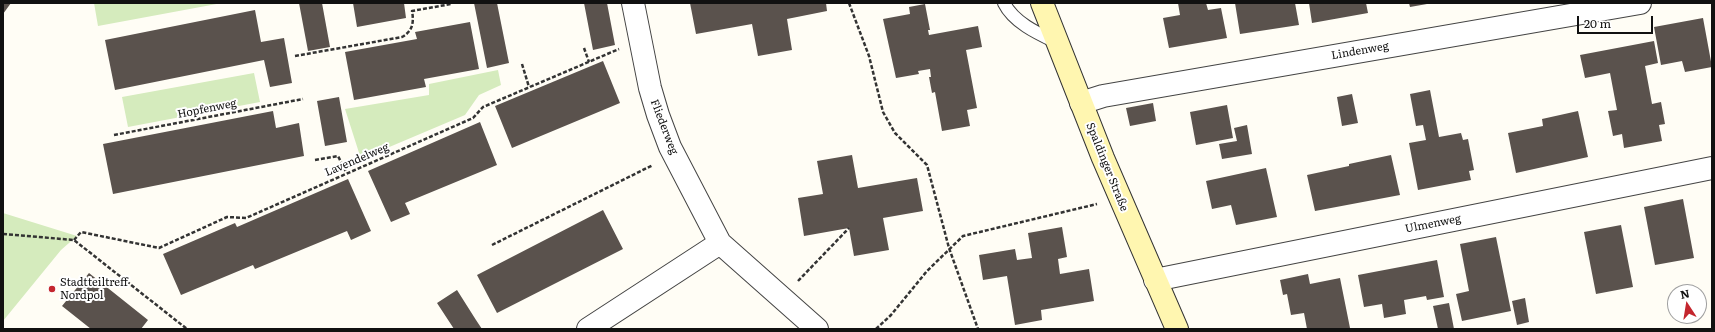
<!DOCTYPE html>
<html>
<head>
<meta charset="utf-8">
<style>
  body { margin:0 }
  #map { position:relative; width:1715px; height:332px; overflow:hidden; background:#fffdf5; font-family:Literata,serif }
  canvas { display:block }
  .frame { position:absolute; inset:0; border:4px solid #111; pointer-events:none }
  .north { position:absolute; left:1667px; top:284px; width:40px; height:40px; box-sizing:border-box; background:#fff; border:1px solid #a0a0a0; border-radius:50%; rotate:348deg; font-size:11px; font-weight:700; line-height:16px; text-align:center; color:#111 }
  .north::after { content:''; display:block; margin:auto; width:14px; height:18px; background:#c4262e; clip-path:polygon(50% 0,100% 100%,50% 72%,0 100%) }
  .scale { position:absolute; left:1577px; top:16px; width:76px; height:18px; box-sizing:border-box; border:2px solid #111; border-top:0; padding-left:5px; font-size:12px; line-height:14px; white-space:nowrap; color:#111; -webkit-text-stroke:3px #fff; paint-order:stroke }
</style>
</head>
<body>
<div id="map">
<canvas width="1715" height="332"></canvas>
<div class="frame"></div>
<div class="north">N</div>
<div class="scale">20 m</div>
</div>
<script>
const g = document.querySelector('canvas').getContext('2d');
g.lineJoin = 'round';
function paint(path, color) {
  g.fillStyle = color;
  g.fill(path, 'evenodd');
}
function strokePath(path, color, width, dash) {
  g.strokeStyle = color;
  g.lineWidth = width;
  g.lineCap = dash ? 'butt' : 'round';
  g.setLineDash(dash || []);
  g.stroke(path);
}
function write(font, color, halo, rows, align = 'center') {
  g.font = font + ' Literata,serif';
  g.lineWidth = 4;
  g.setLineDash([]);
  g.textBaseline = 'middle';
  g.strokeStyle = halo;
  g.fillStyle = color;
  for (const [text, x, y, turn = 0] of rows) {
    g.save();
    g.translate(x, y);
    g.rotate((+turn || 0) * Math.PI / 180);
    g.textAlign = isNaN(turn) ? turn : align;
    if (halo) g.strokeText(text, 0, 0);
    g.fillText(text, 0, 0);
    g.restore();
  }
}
paint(new Path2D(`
  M94,3H222L98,26Z
  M498,70L501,85L479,95L465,115L361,159L345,109L429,95V84Z
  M254,73L260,102L128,127L122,97Z
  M3,213L77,236L61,250L3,321Z`), '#d5ebbd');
paint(new Path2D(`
  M3,3H11L3,14Z
  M299,3H322L330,47L308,51Z
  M353,3H404L406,18L357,27Z
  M474,3H497L509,63L487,68Z
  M584,3H607L615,45L593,50Z
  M690,3H826L827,11L787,19L792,50L758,56L752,24L696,34Z
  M1178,3H1206L1208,10L1221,8L1227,38L1169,48L1163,18L1180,15Z
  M1235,3H1295L1299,25L1240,34Z
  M1309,3H1366L1368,13L1312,23Z
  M1409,3H1427V4L1410,7Z
  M925,4L930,30H928L929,35L978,26L982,47L966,50L977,108L967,110L970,126L942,131L935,92L932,93L929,77H931L930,69L918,71L919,74L896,78L883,19L910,14L909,7Z
  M255,10L261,42L284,38L292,83L270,87L264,60L115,90L105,40Z
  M1703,18L1712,67L1685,72L1682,61L1661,65L1654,27Z
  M470,22L479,69L424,79L426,87L354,100L345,52L417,39L415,32Z
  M1654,41L1658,63L1645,66L1652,104L1661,102L1665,124L1659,125L1662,141L1624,148L1622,134L1613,136L1608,111L1617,110L1610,73L1585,78L1580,55Z
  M603,61L620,103L512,148L495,106Z
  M1430,90L1439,137L1461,133L1463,140L1468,139L1474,170L1469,171L1471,180L1418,190L1409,143L1426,140L1423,125L1416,126L1410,94Z
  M1352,94L1358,123L1342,126L1337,97Z
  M339,97L347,142L325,146L317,101Z
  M1153,103L1156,121L1130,126L1126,108Z
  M1227,105L1233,138L1196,145L1190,112Z
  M273,111L276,128L299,123L304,156L113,194L103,144Z
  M1578,111L1588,157L1516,173L1508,133L1543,126L1542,119Z
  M480,122L497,165L405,203L410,214L391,222L368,171Z
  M1247,125L1252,154L1222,159L1219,144L1237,141L1234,128Z
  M852,155L858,188L917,178L923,211L883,218L889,250L854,256L849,228L804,236L798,198L823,194L817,161Z
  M1391,155L1400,195L1315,211L1307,175L1349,166V164Z
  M1266,168L1277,217L1236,225L1231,205L1212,209L1206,181Z
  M348,179L371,231L351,240L347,231L255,269L253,265L181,295L163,254L235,223L237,227Z
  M1683,199L1694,258L1655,265L1644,207Z
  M603,210L623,249L497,313L477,275Z
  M1621,225L1633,287L1596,294L1584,232Z
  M1062,227L1067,257L1058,259L1060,274L1089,269L1094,301L1041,310L1042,320L1015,325L1007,276L983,280L979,255L1015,249L1017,260L1032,258L1028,233Z
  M1496,237L1511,311L1462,321L1456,294L1469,291L1460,244Z
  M1437,260L1444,297L1427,300L1426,296L1404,300L1406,314L1384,318L1382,304L1364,307L1358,275Z
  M89,273L148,320L141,329H91L62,306Z
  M1308,274L1310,284L1340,278L1350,328L1307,329L1304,313L1291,315L1287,294L1283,295L1280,280Z
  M457,290L476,320L482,329H454L437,303Z
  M1525,298L1529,322L1517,325L1512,301Z
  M1449,303L1454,329H1438L1433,306Z`), '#5a524d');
const lane = new Path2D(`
  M1004,3C1014,23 1039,34 1058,43`);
const street = new Path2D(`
  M633,3L650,88L658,115L670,147L720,243L817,329
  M1081,103L1103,96L1640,3
  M1155,280L1712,168
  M588,329L720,243`);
const secondary = new Path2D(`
  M1042,3L1103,158L1177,329`);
strokePath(lane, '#444', 14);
strokePath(street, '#444', 24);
strokePath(secondary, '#333', 24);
strokePath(new Path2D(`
  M849,3L869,56L883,112L895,133L927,165L949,248L978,329
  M584,48L589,62
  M295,56L402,37C413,31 414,22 412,11L451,4L450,3
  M522,64L529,87
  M114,135L303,99
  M315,160L338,156L346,172
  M3,234L74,240L187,329
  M74,240L81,232L159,248L227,217L246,218L473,118L483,107L619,49
  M492,245L653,165
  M798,281L849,228
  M876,329L891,315L927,271L963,236L1097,204`), '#333', 2.5, [4, 2]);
strokePath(lane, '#fff', 12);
strokePath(street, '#fff', 22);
strokePath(secondary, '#fff6b0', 22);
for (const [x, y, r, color] of [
  [52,289,4,"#c4262e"]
]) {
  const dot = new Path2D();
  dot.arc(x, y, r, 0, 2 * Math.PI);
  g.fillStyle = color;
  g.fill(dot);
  strokePath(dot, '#fff', 1.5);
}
write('11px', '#111', '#fff', [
  ["Lindenweg",1360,51,-10],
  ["Hopfenweg",207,109,-11],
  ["Fliederweg",664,127,69],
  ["Lavendelweg",357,160,-23],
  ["Spaldinger Straße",1107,167,68],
  ["Ulmenweg",1433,224,-11]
]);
write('11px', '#111', '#fff', [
  ["Stadtteiltreff",60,283],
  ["Nordpol",60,296]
], 'left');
</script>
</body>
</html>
